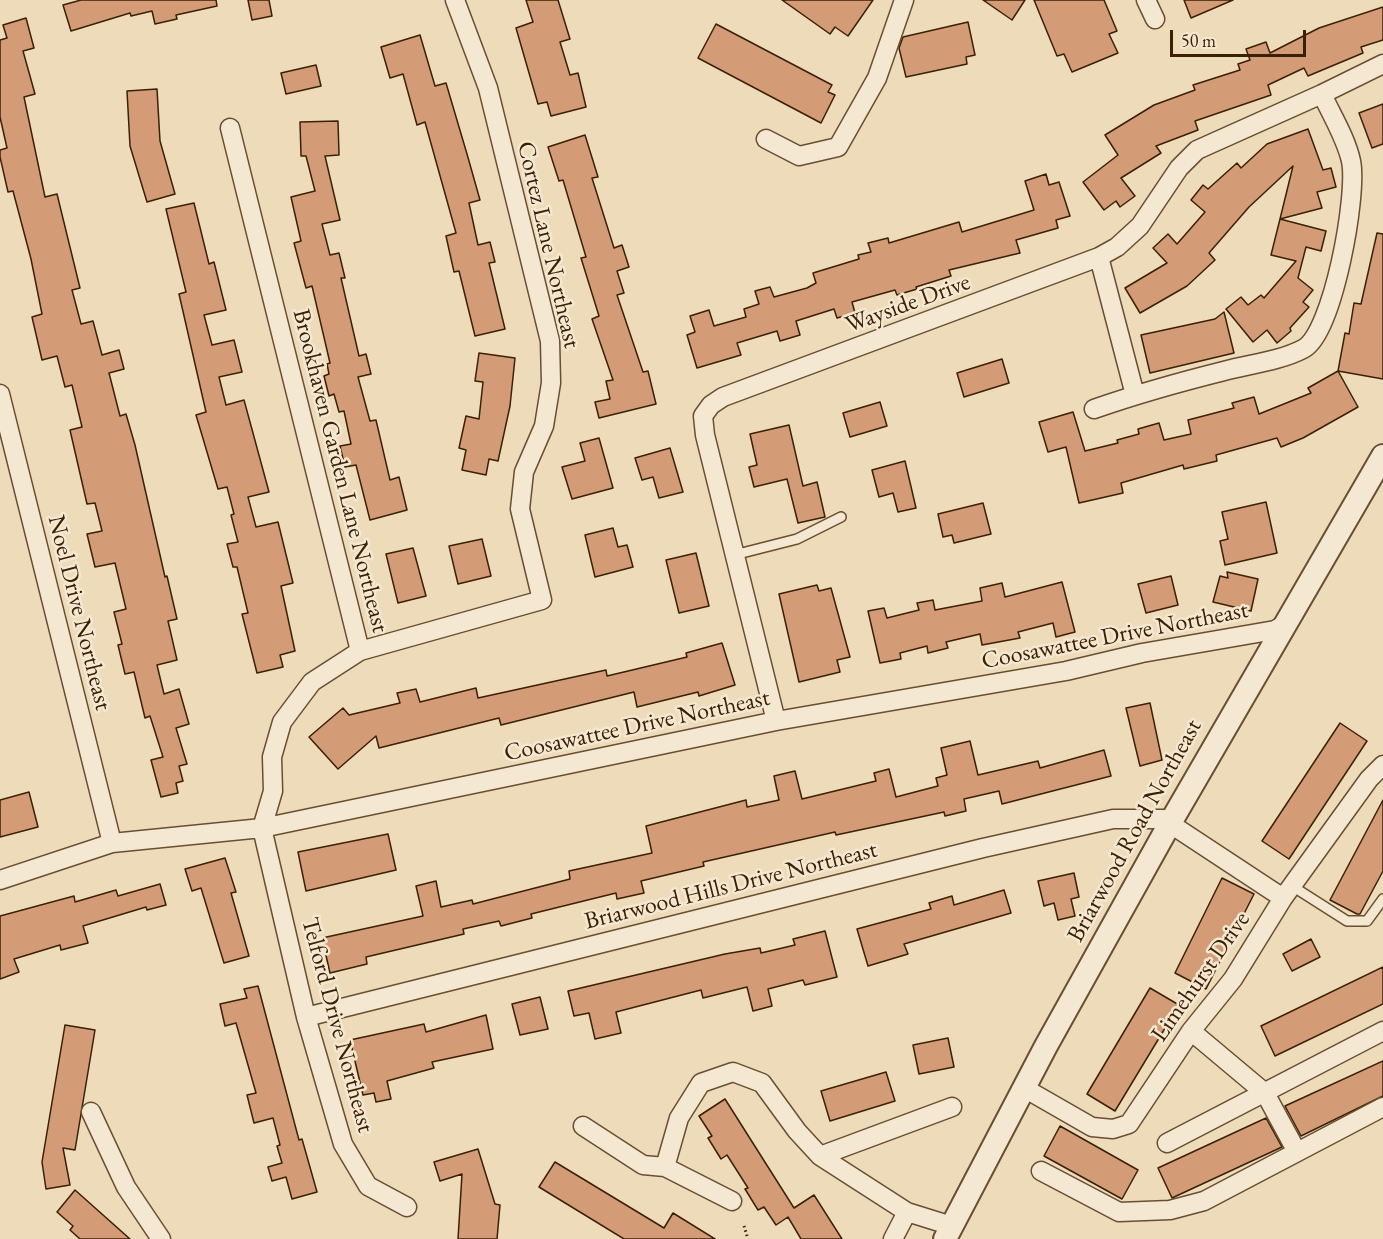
<!DOCTYPE html>
<html>
<head>
<meta charset="utf-8">
<style>
  body { margin:0 }
  #map { position:relative; width:1383px; height:1239px; overflow:hidden; background:#eedbba; font-family:"EB Garamond",serif }
  canvas { display:block }
  .scale { position:absolute; left:1170px; top:30px; width:136px; height:27px; box-sizing:border-box; border:3px solid #3b2004; border-top:0; padding-left:8px; font-size:18px; line-height:21px; white-space:nowrap; color:#3b2004; -webkit-text-stroke:4px #f4e8d2; paint-order:stroke }
</style>
</head>
<body>
<div id="map">
<canvas width="1383" height="1239"></canvas>
<div class="scale">50 m</div>
</div>
<script>
const g = document.querySelector('canvas').getContext('2d');
g.lineJoin = 'round';
function paint(path, color) {
  g.fillStyle = color;
  g.fill(path, 'evenodd');
}
function strokePath(path, color, width, dash) {
  g.strokeStyle = color;
  g.lineWidth = width;
  g.lineCap = dash ? 'butt' : 'round';
  g.setLineDash(dash || []);
  g.stroke(path);
}
function write(font, color, halo, rows, align = 'center') {
  g.font = font + ' "EB Garamond",serif';
  g.lineWidth = 5;
  g.setLineDash([]);
  g.textBaseline = 'middle';
  g.strokeStyle = halo;
  g.fillStyle = color;
  for (const [text, x, y, turn = 0] of rows) {
    g.save();
    g.translate(x, y);
    g.rotate((+turn || 0) * Math.PI / 180);
    g.textAlign = isNaN(turn) ? turn : align;
    if (halo) g.strokeText(text, 0, 0);
    g.fillText(text, 0, 0);
    g.restore();
  }
}
const building = new Path2D(`
  M81,0H216L217,6L176,15L177,19L155,24L152,11L131,16L130,13L71,31L63,5Z
  M248,0H269L272,16L252,20Z
  M526,0H558L570,39L560,42L570,75L578,73L586,107L551,116L547,102L538,104L516,28L533,22Z
  M782,0H873L848,36L835,27L830,34Z
  M983,0H1025L1012,20Z
  M1034,0H1104L1117,31L1109,34L1118,53L1072,72L1064,54L1057,56Z
  M1184,0H1233L1191,18Z
  M1383,7V40L1361,47L1363,53L1308,76L1304,68L1268,85L1271,95L1195,121L1198,130L1156,146L1161,153L1121,178L1135,196L1120,207L1116,201L1104,210L1083,182L1118,155L1105,135L1154,105L1195,90L1193,85L1240,70L1238,64L1250,60L1246,49L1266,42L1270,53L1319,28Z
  M26,18L34,48L23,51L35,94L24,97L45,197L57,194L80,288L72,290L81,324L93,321L102,355L119,350L124,369L109,373L120,416L126,414L135,445L165,577L167,576L177,619L168,621L177,660L157,665L164,694L179,689L189,724L176,728L187,764L179,766L183,781L176,783L178,793L161,797L151,760L163,757L150,716L145,718L134,672L125,674L118,645L122,644L114,612L126,609L115,563L95,567L87,534L102,531L95,503L87,504L70,430L82,427L72,385L65,387L57,356L42,360L32,317L42,314L31,259L13,191L8,192L0,157V150L7,148L0,117V40L7,38L3,25Z
  M968,22L975,55L966,57L967,64L906,77L899,48L903,37Z
  M716,24L832,85L828,92L835,95L821,123L698,58Z
  M420,35L435,86L446,83L467,154L480,200L469,203L478,245L490,242L495,262L489,263L505,329L475,336L459,271L454,272L446,236L456,233L425,122L417,125L403,74L390,78L381,47Z
  M316,65L321,86L286,94L281,73Z
  M157,89L160,141L175,194L147,202L130,146L127,91Z
  M1383,104V144L1372,148L1359,113Z
  M338,121L339,155L325,156L340,220L322,224L330,255L339,253L345,278H341L359,356L366,354L371,374L358,377L370,421L376,420L390,480L399,477L407,510L370,520L356,465L345,467L340,446L351,444L344,411L339,412L334,394L329,396L324,376L329,374L327,364L330,363L312,286L306,288L294,243L301,241L291,197L315,191L306,156H301L300,122Z
  M1308,129L1323,170L1331,168L1336,187L1317,192L1322,208L1280,219L1293,166L1249,207L1209,253L1215,260L1187,286L1140,313L1125,288L1167,263L1153,248L1168,234L1177,244L1205,212L1191,200L1203,185L1208,189L1237,163L1241,168L1267,144Z
  M585,135L598,177L592,178L614,248L622,245L629,267L617,271L624,293L617,295L643,372L648,371L656,404L599,418L595,402L610,399L606,381L613,380L592,319L599,316L581,258L586,257L563,180L559,181L548,147Z
  M1046,174L1049,185L1059,182L1070,216L1056,220L1058,228L1016,240L1020,253L949,270L951,276L916,287L917,289L897,295L895,290L852,302L855,313L837,318L834,309L796,321L800,335L780,341L777,331L737,343L741,355L697,368L687,335L695,332L690,316L709,310L714,326L746,317L744,309L759,304L755,291L770,287L774,297L807,288L816,283L813,273L859,259L858,255L871,252L868,243L888,238L889,243L959,222L962,232L1034,210L1025,181Z
  M194,203L209,264L214,262L226,310L204,315L212,345L234,340L242,372L219,377L226,405L244,400L269,492L248,497L256,527L278,522L293,583L281,586L295,651L280,655L283,667L257,673L242,614L248,613L237,567H233L227,544L238,542L231,515L234,514L227,487L218,489L196,415L206,412L179,294L186,292L166,209Z
  M1280,219L1326,231L1321,251L1306,247L1298,278L1313,290L1303,302L1309,307L1290,328L1291,331L1277,343L1267,330L1253,342L1226,309L1241,297L1248,305L1261,295L1264,298L1296,261L1271,255Z
  M1377,233L1383,234V379L1338,371L1345,333L1349,334L1354,303L1361,304Z
  M1224,312L1234,353L1150,373L1141,335L1215,319Z
  M479,353L515,358L510,406L498,461L489,459L486,475L462,470L466,450L459,448L466,416L479,419L483,382L475,381Z
  M1002,359L1009,383L964,397L957,373Z
  M1338,371L1358,407L1303,438L1281,447L1277,438L1216,455L1217,461L1184,469L1183,465L1121,483L1123,493L1079,503L1066,447L1048,452L1039,422L1073,412L1085,451L1118,443L1117,440L1139,434L1138,429L1159,423L1164,440L1191,434L1188,420L1234,408L1232,403L1254,397L1259,414L1311,393L1308,388Z
  M880,402L887,426L850,437L843,413Z
  M789,425L803,486L817,482L825,517L798,523L787,479L754,487L749,467L757,465L750,434Z
  M599,438L613,488L572,499L562,467L585,461L580,443Z
  M670,448L683,492L659,498L653,477L642,480L635,458Z
  M905,461L916,508L898,512L893,493L879,497L872,470Z
  M1266,502L1277,553L1225,565L1220,541L1228,539L1222,512Z
  M983,503L991,534L954,543L952,535L943,537L938,514Z
  M613,528L618,547L627,545L633,567L595,577L585,535Z
  M482,539L491,576L458,584L449,546Z
  M413,548L426,596L398,603L386,554Z
  M696,553L709,606L679,613L666,560Z
  M1227,572L1258,579L1251,611L1213,602L1220,576L1228,578Z
  M1171,576L1178,605L1146,613L1138,584Z
  M1062,582L1075,632L1056,637L1053,623L1018,632L1020,638L982,645L980,634L946,642L948,648L928,653L927,646L900,653L901,659L880,663L868,611L884,608L887,618L919,610L917,603L933,600L935,610L982,601L980,588L1002,583L1005,597Z
  M817,585L819,591L831,588L850,657L837,660L840,672L799,682L779,594Z
  M722,643L735,685L699,696L698,692L637,707L634,692L501,725L499,718L379,748L376,736L338,769L309,737L343,708L349,715L400,703L397,693L416,689L420,702L476,688L478,698L606,670L607,676L687,657L686,653Z
  M1150,703L1162,760L1140,766L1126,708Z
  M1340,723L1367,741L1289,859L1262,841Z
  M970,741L978,775L1038,761L1040,768L1104,750L1111,776L1002,804L999,791L964,799L966,811L945,816L944,812L836,835L835,832L703,862L704,866L641,881L644,893L617,899L616,893L531,914L532,918L501,926L499,921L463,929L464,934L366,957L367,964L330,973L322,938L423,916L416,886L436,881L441,907L472,900L473,904L570,879L569,871L652,853L646,826L746,800L747,807L779,800L774,776L795,771L802,799L876,781L874,773L889,769L896,797L938,786L936,778L947,775L941,748Z
  M29,792L38,827L0,837V800Z
  M1383,800V871L1360,914H1357L1330,900Z
  M388,834L396,870L306,891L298,852Z
  M225,858L236,892L231,893L249,956L224,963L201,888L192,891L185,869Z
  M1074,873L1079,897L1071,899L1075,916L1058,920L1054,903L1044,906L1038,881Z
  M1222,878L1254,894L1206,989L1175,973Z
  M160,884L166,905L147,910L146,907L83,926L88,943L61,950L60,945L14,959L19,972L0,979V916L74,896L75,902L116,890L118,896Z
  M1004,890L1011,913L904,944L908,954L868,966L857,929L931,909L929,903L952,896L954,905Z
  M825,931L837,977L805,985L803,980L768,989L772,1006L753,1011L747,987L703,998L701,990L616,1012L621,1033L595,1039L589,1013L574,1016L568,991L725,954L760,948L761,953L795,945L793,939Z
  M1311,939L1320,957L1292,971L1283,954Z
  M1383,967V1004L1275,1056L1261,1026Z
  M258,986L299,1140L302,1139L317,1192L292,1199L286,1177L272,1181L268,1167L282,1163L277,1146L280,1145L273,1118L254,1123L247,1095L256,1093L236,1023L225,1026L220,1004L247,998L244,989Z
  M1150,988L1179,1005L1115,1111L1087,1094Z
  M540,997L548,1029L520,1035L512,1004Z
  M486,1015L493,1049L432,1062L434,1068L387,1081L391,1099L376,1102L374,1093L363,1095L350,1040L424,1024L426,1032Z
  M65,1025L95,1030L75,1150L63,1148L70,1185L46,1189L42,1162Z
  M948,1038L954,1067L919,1074L913,1045Z
  M1383,1061V1096L1301,1136L1285,1106Z
  M886,1072L895,1101L830,1121L821,1091Z
  M725,1099L794,1208L814,1195L842,1239H801L788,1217L776,1225L764,1207L758,1210L745,1189L748,1188L727,1155L721,1159L708,1138L712,1136L699,1116Z
  M1266,1118L1282,1147L1172,1198L1158,1168Z
  M1060,1126L1138,1170L1122,1199L1044,1156Z
  M478,1149L495,1204L500,1205L497,1239H458L462,1174L440,1181L434,1162Z
  M555,1162L664,1228L673,1213L715,1239H624L539,1187Z
  M75,1190L130,1239H80L70,1230L73,1226L57,1212Z`);
paint(building, '#d39c76');
strokePath(building, '#3b2004', 1.5);
const service = new Path2D(`
  M734,555L797,539L841,517
  M1292,886L1347,921H1367L1383,899`);
const minor = new Path2D(`
  M1146,0L1155,19
  M230,128L360,651
  M766,139L799,156L838,147L877,78L904,0
  M1099,257L1135,395
  M0,394L112,843
  M1094,409C1137,394 1180,382 1224,371C1250,364 1280,361 1303,349C1333,334 1358,194 1351,161C1346,138 1332,116 1322,94
  M776,721L705,435L703,416L711,405L723,397L1099,257L1117,247L1140,226L1179,168L1197,150L1322,94L1383,64
  M0,880L112,843L262,828L776,721L1066,671L1142,653L1275,630L1286,624
  M306,1017L983,848L1113,819H1163L1283,898
  M1191,1031L1265,1093L1297,1152
  M1024,1088L1092,1127L1113,1129L1129,1124L1191,1031L1233,979L1283,898L1369,779L1383,765
  M91,1112L126,1187L161,1239
  M583,1126L643,1165L665,1167L732,1201
  M1167,1143L1383,1031
  M820,1156L952,1107
  M665,1167L679,1118L701,1083L733,1072L762,1083L797,1131L820,1156L907,1212L952,1226
  M1041,1171L1119,1212L1170,1210L1204,1201L1383,1107
  M407,1207L368,1186L343,1144L306,1017L262,828L273,791L272,757L282,722L312,682L360,651L542,600L520,509L524,472L544,426L551,383L550,341L488,88L455,0
  M893,1239L907,1212`);
const tertiary = new Path2D(`
  M945,1239L1046,1046L1169,825L1383,456`);
strokePath(service, '#684f32', 12);
strokePath(minor, '#684f32', 21);
strokePath(tertiary, '#684f32', 26);
strokePath(new Path2D(`
  M744,1226L748,1239`), '#3b2004', 3, [1.5, 3]);
strokePath(service, '#f4e8d2', 9);
strokePath(minor, '#f4e8d2', 18);
strokePath(tertiary, '#f4e8d2', 22);
write('24px', '#3b2004', '#f4e8d2', [
  ["Cortez Lane Northeast",548,245,77],
  ["Wayside Drive",908,304,-20],
  ["Brookhaven Garden Lane Northeast",340,471,76],
  ["Noel Drive Northeast",79,613,76],
  ["Coosawattee Drive Northeast",1115,636,-11],
  ["Coosawattee Drive Northeast",637,726,-12],
  ["Briarwood Road Northeast",1135,831,-61],
  ["Briarwood Hills Drive Northeast",731,886,-14],
  ["Limehurst Drive",1201,977,-55],
  ["Telford Drive Northeast",337,1025,75]
]);
</script>
</body>
</html>
